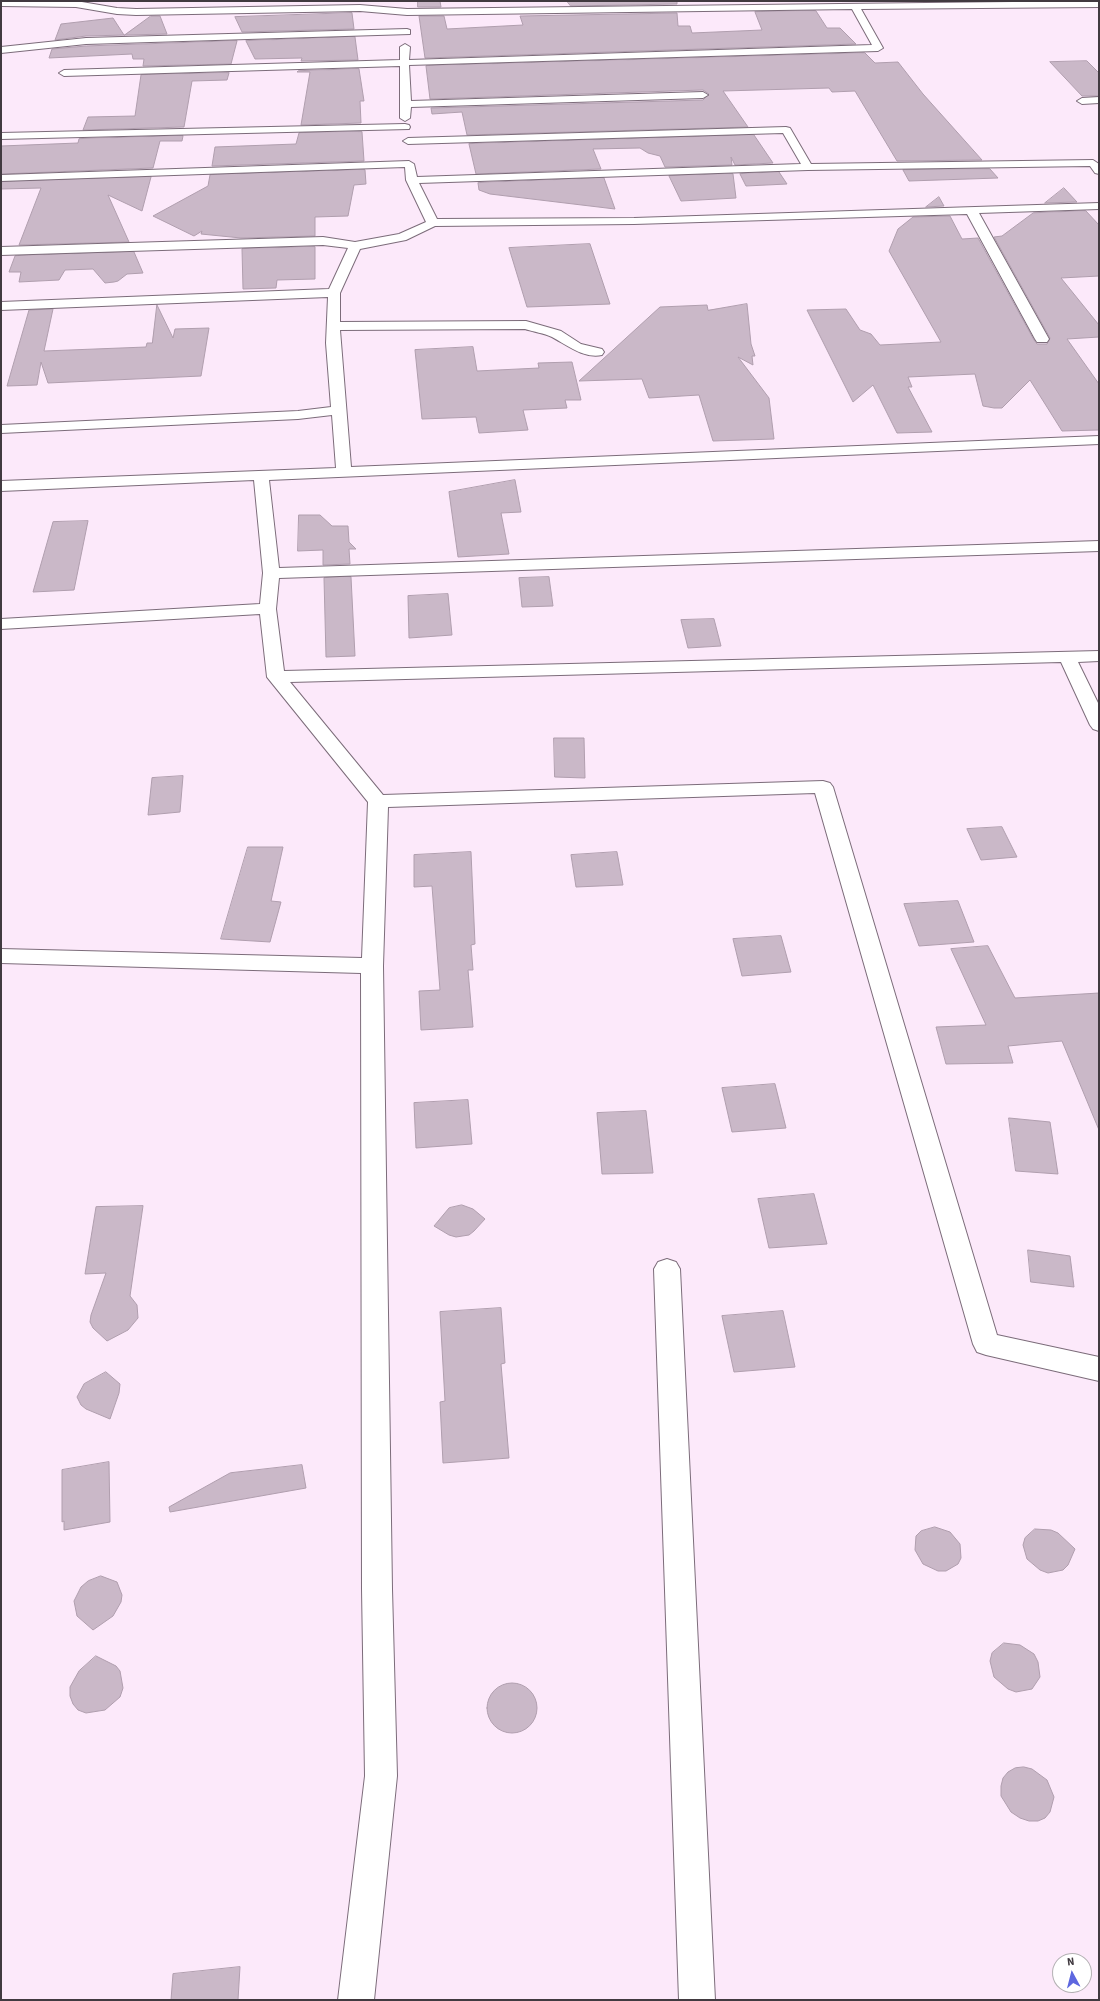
<!DOCTYPE html>
<html>
<head>
<meta charset="utf-8">
<style>
  body { margin:0 }
  #map { position:relative; width:1100px; height:2001px; overflow:hidden; background:#fce9fa; font-family:"Source Sans 3",sans-serif }
  canvas { display:block }
  .frame { position:absolute; inset:0; border:2px solid #413a40; pointer-events:none }
  .north { position:absolute; left:1052px; top:1953px; width:40px; height:40px; box-sizing:border-box; background:#fff; border:1px solid #b3b0b3; border-radius:50%; rotate:353deg; font-size:11px; font-weight:700; line-height:16px; text-align:center; color:#413a40 }
  .north::after { content:''; display:block; margin:auto; width:14px; height:18px; background:#5d67df; clip-path:polygon(50% 0,100% 100%,50% 72%,0 100%) }
</style>
</head>
<body>
<div id="map">
<canvas width="1100" height="2001"></canvas>
<div class="frame"></div>
<div class="north">N</div>
</div>
<script>
const g = document.querySelector('canvas').getContext('2d');
g.lineJoin = 'round';
function paint(path, color) {
  g.fillStyle = color;
  g.fill(path, 'evenodd');
}
function strokePath(path, color, width, dash) {
  g.strokeStyle = color;
  g.lineWidth = width;
  g.lineCap = dash ? 'butt' : 'round';
  g.setLineDash(dash || []);
  g.stroke(path);
}
const building = new Path2D(`
  M418,1H440L441,7H418Z
  M567,1H677V4L571,6Z
  M816,11L827,28H840L856,44L425,58L419,16H444L447,29L523,25L520,16L677,13L678,26H690L692,33L762,30L755,12Z
  M352,13L354,29L242,32L235,17Z
  M151,16H160L167,34L86,36L55,40L61,24L113,18L124,35Z
  M355,37L358,60L301,61L302,58L255,59L246,41Z
  M237,41L231,64L143,66L144,59H133L132,54L49,58L52,49L86,46Z
  M865,53L875,63L898,62L923,94L982,160L897,161L855,91L832,92L829,88L723,91L748,127L467,135L462,112L432,114L431,108L703,100L709,94L703,90L430,99L426,66Z
  M1087,61L1099,73V96H1082L1050,62Z
  M359,69L364,101H360L361,123L301,125L310,72H297L298,71Z
  M229,73L227,80L192,81L184,127L83,130L88,117L135,116L141,75Z
  M362,132L364,161L212,166L215,147L296,144L299,133Z
  M754,135L773,163L735,165L731,157L732,165L665,167L660,156L648,153L640,148L593,149L601,169L476,174L469,144Z
  M183,136L182,141H160L153,168L1,174V146L78,143L79,139Z
  M990,169L998,178L909,181L903,170Z
  M365,170L366,184L354,185L348,216L315,217V236L241,238L201,234L202,231L194,236L153,216L208,186L210,175Z
  M779,172L787,184L746,186L740,174Z
  M733,174L736,198L681,201L669,176Z
  M151,177L142,211L108,195L129,242L19,245L41,188L1,189V182Z
  M604,178L615,209L490,194L479,190L478,183Z
  M1064,188L1077,202L1045,203Z
  M939,197L944,206L926,207Z
  M1086,211L1099,225V276L1061,278L1099,325V337L1067,339L1099,384V430L1062,431L1030,380L1002,408H994L983,406L975,374L908,377L912,387H908L932,432L897,433L873,385L853,402L807,310L846,309L860,330L871,334L880,345L941,342L889,251L898,229L913,217L950,216L962,239L978,238L1034,340L1037,344H1047L1050,338L994,237L1002,236L1033,213Z
  M590,244L610,304L527,307L509,248Z
  M315,247V279L277,280L276,288L243,289L242,249Z
  M134,252L143,273L127,274L118,281L114,282L105,283L93,269L65,270L59,280L19,282L21,272H9L15,256Z
  M747,304L751,344L755,356H752L753,365L738,357L769,398L774,439L713,441L699,395L649,398L642,379L579,381L660,307L707,305L708,310Z
  M157,305L173,338L175,329L209,328L201,376L48,383L41,362L37,385L7,386L29,310L53,309L44,351L146,347L147,343H152Z
  M473,347L477,371L539,368L538,363L572,362L581,400H565L567,408L523,410L528,430L479,433L476,417L422,419L415,350Z
  M515,480L521,512L501,513L509,554L458,557L449,492Z
  M299,515H320L332,526H348L349,542L356,549H349L350,564L323,565V550L298,551Z
  M88,521L74,590L33,592L53,522Z
  M351,577L355,656L326,657L324,578Z
  M549,577L553,606L522,607L519,578Z
  M448,594L452,635L409,638L408,596Z
  M714,619L721,646L688,648L681,620Z
  M554,738H584L585,778L555,777Z
  M183,776L180,812L148,815L152,778Z
  M1002,827L1017,857L981,860L967,829Z
  M248,847H283L271,901L281,902L270,942L221,939Z
  M471,852L475,944L471,945L473,970H468L473,1027L421,1030L419,991L440,990L432,886L414,887V855Z
  M617,852L623,885L576,887L571,855Z
  M958,901L974,942L919,946L904,904Z
  M781,936L791,972L742,976L733,939Z
  M988,946L1015,998L1099,993V1130L1062,1041L1008,1046L1013,1063L946,1064L936,1027L986,1025L951,949Z
  M775,1084L786,1128L732,1132L722,1088Z
  M468,1100L472,1144L416,1148L414,1103Z
  M646,1111L653,1173L602,1174L597,1113Z
  M1009,1118L1050,1122L1058,1174L1016,1171Z
  M814,1194L827,1244L769,1248L758,1199Z
  M462,1205L473,1209L485,1219L474,1231L469,1235L456,1237L449,1235L434,1226L449,1208Z
  M143,1206L130,1296L137,1305L138,1318L128,1330L107,1341L93,1328L90,1322L91,1315L106,1273L85,1274L96,1207Z
  M1028,1250L1070,1256L1074,1287L1031,1282Z
  M501,1308L505,1363L501,1364L509,1458L443,1463L440,1402L445,1401L440,1312Z
  M783,1311L795,1367L734,1372L722,1316Z
  M106,1372L120,1384L119,1393L110,1419L86,1409L81,1405L77,1397L84,1384Z
  M109,1462L110,1522L64,1530V1521L62,1522V1470Z
  M302,1465L306,1488L170,1512L169,1507L230,1473Z
  M935,1527L950,1532L960,1544L961,1558L958,1564L946,1571H938L923,1564L915,1550L916,1536L921,1531Z
  M1035,1529L1051,1530L1058,1533L1075,1549L1068,1565L1063,1570L1048,1573L1040,1570L1027,1559L1023,1545L1025,1538Z
  M101,1576L117,1582L122,1595L121,1602L113,1616L93,1630L77,1616L74,1601L81,1587L88,1581Z
  M1004,1643L1020,1645L1034,1654L1038,1662L1040,1677L1032,1689L1016,1692L1008,1689L994,1677L990,1661L992,1653Z
  M96,1656L116,1666L120,1671L123,1688L120,1697L105,1710L86,1713L78,1710L73,1704L70,1696V1687L79,1671Z
  M487 1708a25 25 0 1 1 50 0a25 25 0 1 1-50 0Z
  M1024,1767L1032,1769L1047,1780L1054,1797L1050,1812L1045,1818L1038,1821H1029L1020,1818L1011,1812L1001,1796V1786L1003,1778L1008,1772L1015,1768Z
  M240,1967L238,2000H171L173,1974Z`);
paint(building, '#cab8c8');
strokePath(building, '#b09eae', 1);
const minor = new Path2D(`
  M1,1H76L117,8L136,9L360,5L407,9L1099,1V7L861,9L883,48L878,51L409,65L411,101L703,92L708,95L703,98L411,107L410,118L405,121L400,118V66L64,76L59,73L64,70L400,60V47L405,44L410,47L409,60L872,45L852,9L407,15L360,11L136,15L117,14L76,7L1,6Z
  M407,29L410,30V34L86,44L1,53V47L86,38Z
  M1099,97V103L1082,104L1077,101L1082,98Z
  M405,124L409,125L410,127L409,129L1,139V133Z
  M786,127L790,128L811,164L1093,160L1099,164V174L1095,173L1090,166L808,170L419,183L437,219L634,218L1099,203V209L979,213L1049,339L1047,342H1037L1035,339L967,214L634,224L435,226L406,240L360,249L340,293V322L526,321L561,331L581,344L602,349L604,352L602,355C584,359 567,345 552,337C544,333 534,332 525,329L340,330L351,467L1099,436V444L269,480L279,568L1099,541V551L279,578L276,609L284,671L1099,651V661L1078,662L1099,705V731L1093,729L1090,725L1061,662L290,682L383,795L823,781L830,783L833,787L997,1335L1099,1357V1381L986,1355L977,1352L973,1344L815,793L388,807L383,966L392,1589L397,1776L374,2000H338L365,1776L362,1589L361,973L1,963V949L362,958L368,802L267,677L260,614L1,629V619L260,604L263,573L254,480L1,491V481L336,468L332,415L298,419L1,433V425L298,411L331,407L326,343L328,297L1,310V302L329,289L348,248L323,245L1,255V247L323,237L355,242L399,234L426,222L406,180L405,167L1,181V175L409,161L414,164L417,177L801,164L783,133L408,144L403,141L408,138Z
  M667,1259L676,1262L680,1269L715,2000H679L654,1269L658,1262Z`);
strokePath(minor, '#7c6c7a', 2);
paint(minor, '#fff');
</script>
</body>
</html>
